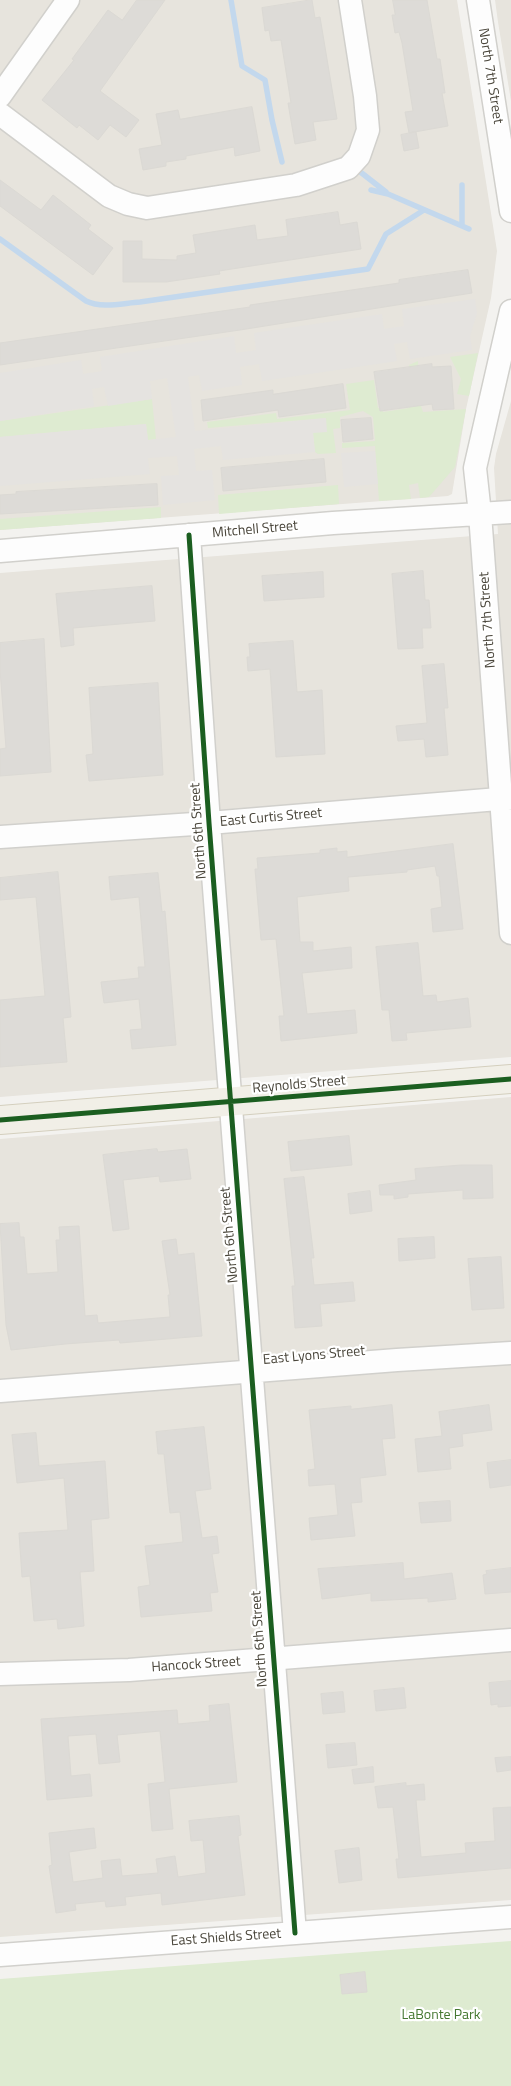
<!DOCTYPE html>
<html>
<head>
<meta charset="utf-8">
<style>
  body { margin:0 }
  canvas { display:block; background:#f3f2ef }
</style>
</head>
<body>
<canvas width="511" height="2086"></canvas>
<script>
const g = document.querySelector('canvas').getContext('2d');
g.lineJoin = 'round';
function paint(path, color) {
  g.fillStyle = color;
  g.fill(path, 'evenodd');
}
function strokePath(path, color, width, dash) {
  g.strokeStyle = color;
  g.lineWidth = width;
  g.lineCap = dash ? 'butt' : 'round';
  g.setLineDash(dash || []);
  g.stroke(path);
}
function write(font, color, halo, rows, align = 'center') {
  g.font = font + ' "Titillium Web",sans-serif';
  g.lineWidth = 4.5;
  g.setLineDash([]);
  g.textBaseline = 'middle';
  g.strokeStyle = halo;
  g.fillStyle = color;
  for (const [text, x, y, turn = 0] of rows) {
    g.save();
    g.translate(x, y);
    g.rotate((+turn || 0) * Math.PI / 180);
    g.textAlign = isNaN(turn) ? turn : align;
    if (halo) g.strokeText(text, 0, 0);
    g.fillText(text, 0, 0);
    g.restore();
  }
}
paint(new Path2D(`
  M0,0H457L497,251L491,298L466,409L452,494L448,496L0,530Z
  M495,0H511V101L498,22Z
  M511,401V1057L0,1097V573L498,534L494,468L496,454Z
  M511,1097V1900L0,1937V1139Z`), '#e7e4dd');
paint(new Path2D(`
  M478,353L469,396L457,394L461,379L450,357Z
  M418,361L420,403L423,412L466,409L455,467L429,497L420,498L418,483L409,485L411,499L379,501L375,446L342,448V443L375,441L373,417L363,411L340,417V428L333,429L336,453L318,454L315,452L313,433L326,418L208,428L207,422L276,413L277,419L350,410L346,384L374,380L378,408H380V392L383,412L409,408L406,388L412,387L409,365Z
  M152,399L156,439L148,440L146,424L0,437V421Z
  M338,485L339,504L219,514L218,495Z
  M161,507V518L0,530V519Z
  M511,1941V2086H0V1979Z`), '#deebd1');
paint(new Path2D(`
  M475,299L477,313L470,336L472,350L410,359L407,342L394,344L397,361L262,381L259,364L240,367L242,385L202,391L199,375L188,377L195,431L326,418L327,432L313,433L315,452L223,460L221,446L194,449L196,471L212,470L215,500L163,505L161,476L179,475L177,456L148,458L150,474L0,486V437L146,424L148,440L176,437L167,378L150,381L152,399L108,406L104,387L92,389L94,406L0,421V373L81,360L83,374L102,371L100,357L234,336L236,353L256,350L254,333L382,314L384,329L404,326L402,309Z
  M375,451L378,484L344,487L341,453Z`), '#e5e3e0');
strokePath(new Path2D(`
  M231,0L242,66L265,80L272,120L282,162
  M354,167L386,192
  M462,185V226
  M371,190L388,194L469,229
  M0,239L86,301C102,309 123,303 140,302L368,269L386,234L424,210`), '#c3d8ed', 5.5);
const building = new Path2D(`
  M137,0H165L100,91L139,120L126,137L110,125L98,140L79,125L77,128L42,100L74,60L72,59L108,10L122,20Z
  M312,0L315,18L320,17L337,119L313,122L316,140L295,144L288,103H291L281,40L271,41L269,30L265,31L262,8Z
  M393,0H427L437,59H440L445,93H442L448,126L409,133L405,112L413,111L402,43L399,32L395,33L392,15H395Z
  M252,107L260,151L235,156L234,147L186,156V159L166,162V166L143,170L139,149L162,145L156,114L178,110L180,119Z
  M416,132L419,148L404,151L401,135Z
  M0,180L41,210L53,195L91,225L88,229L113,248L93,275L0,206Z
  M338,212L340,225L357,222L361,249L219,271L220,274L166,282H123V241H142V259L177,260V256L196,253L193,235L255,225L257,240L288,236L286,220Z
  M468,270L472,293L240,330L0,365V343L250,307V305L399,283V280Z
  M432,364V367L451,366L454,409L433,410L432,404L380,411L374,372Z
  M343,384L346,408L279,417L278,410L203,421L201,400L273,390V394Z
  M371,418L373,439L343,442L341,420Z
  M324,459L326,482L223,491L221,468Z
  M157,484L158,505L0,514V495L16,494V492Z
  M423,571L425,600H429L431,628H422L423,648L398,649L392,574Z
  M323,572L324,597L264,601L262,576Z
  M152,586L155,621L73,628L74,645L61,647L56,594Z
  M44,639L51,772L0,776V749L6,748L0,670V643Z
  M293,641L297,692L322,690L325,754L276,757L270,669L248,671L247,657H250L249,644Z
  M444,664L448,708H444L448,755L426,757L424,739L398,741L396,726L427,723L422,666Z
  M158,683L163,775L89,781L86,755L93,754L89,688Z
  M453,844L463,929L433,932L431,909L442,907L439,876H437L435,866L407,870V872L348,877L349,891L297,897L300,942H313V951L351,947L352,968L302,973L307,1014L355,1010L357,1033L281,1041L279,1016H284L276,939L261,940L255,869H258L257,858L320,853V850L337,848V852L347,851V857Z
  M58,872L71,1017L63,1018L67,1062L0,1067V1000L45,996L36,897L0,900V878Z
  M158,873L162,912L165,911L176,1045L132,1049L130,1030L142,1029L139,999L104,1003L101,982L139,978L138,967H145L139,897L111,900L109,877Z
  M418,943L423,996L436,995L437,1002L468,998L471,1027L406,1033L407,1040L392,1041L389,1010H382L376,947Z
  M349,1136L352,1165L291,1171L288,1142Z
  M157,1149L158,1152L187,1149L191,1179L160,1182L159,1176L123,1180L129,1229L113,1231L103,1155Z
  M462,1165H492L493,1198L463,1199V1190L408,1194V1197L394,1199V1195H380L379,1185L416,1180L415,1169Z
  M304,1177L314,1258H311L314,1285L353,1282L355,1301L320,1304L322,1326L295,1328L292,1286H295L284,1179Z
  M370,1191L372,1211L350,1214L348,1194Z
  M19,1223L20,1237H24L27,1274L58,1272L56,1240H60L59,1227L79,1226L85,1316L97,1315L98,1323L170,1317L168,1295H170L162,1241L176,1239L178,1255L194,1253L202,1336L120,1343L119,1340L65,1344L11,1350L6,1325L0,1224Z
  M434,1237L435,1258L399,1261L398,1239Z
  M501,1257L504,1308L472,1310L468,1259Z
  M392,1405L395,1438L382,1439L386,1475L360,1478L362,1502L351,1503L355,1536L311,1540L309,1518L338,1515L335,1484L309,1486L308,1470L315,1469L309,1410L351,1406V1409Z
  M489,1405L492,1430L462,1434L463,1446L449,1448L451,1469L418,1472L415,1439L442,1436L439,1412Z
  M204,1427L211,1489L195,1491L202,1538L217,1536L219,1553L212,1554L218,1592L210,1593L212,1611L141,1617L138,1587L150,1585L145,1546L183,1542L180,1512L170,1513L164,1454H158L156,1432Z
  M36,1433L39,1466L105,1461L109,1518L91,1520L94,1571L80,1572L84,1626L58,1629L57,1619L34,1621L30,1576L22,1577L19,1533L68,1530L64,1478L17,1483L12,1435Z
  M511,1460V1485L490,1488L487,1463Z
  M450,1501L451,1521L421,1523L419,1503Z
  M403,1563L404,1579L452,1573L456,1599L428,1602V1598L371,1601V1593L322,1599L318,1569Z
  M511,1568V1592L485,1594L483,1575L487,1574L486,1571Z
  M511,1681V1706L498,1707V1704L491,1705L489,1683Z
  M404,1688L406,1708L376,1711L374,1691Z
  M343,1692L345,1712L323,1714L321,1694Z
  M229,1704L237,1782L169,1789L173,1829L152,1831L148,1784L165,1782L160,1731L117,1735L120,1762L99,1764L96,1734L68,1736L71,1776L90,1774L92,1796L47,1800L41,1719L177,1710L178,1724L210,1721L209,1706Z
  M355,1743L357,1765L328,1768L326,1745Z
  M511,1757V1770L497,1772L495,1758Z
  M373,1767L374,1782L354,1784L352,1770Z
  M406,1783V1786L424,1784L425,1800H416L421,1857L466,1853L465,1843L495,1841L493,1808L511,1807V1868L398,1878L396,1859H399L393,1807L378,1808L375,1787Z
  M239,1816L241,1835L238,1836L245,1895L162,1905L161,1893L125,1897L126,1905L106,1907L105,1901L75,1904L76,1910L56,1913L49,1866L52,1865L49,1833L94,1828L96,1848L69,1852L73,1882L103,1878L101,1861L120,1859L122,1876L158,1873L156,1859L175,1856L178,1877L206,1873L203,1840L191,1841L189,1821Z
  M359,1848L362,1880L339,1883L335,1851Z
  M365,1972L367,1992L342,1994L340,1975Z`);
paint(building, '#dddbd7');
strokePath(building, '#dbd9d4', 1);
const minor = new Path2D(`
  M478,0L511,211
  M0,96L68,0
  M0,114L109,196L128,204L147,208L296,185L348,168L359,156L368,130L365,96L350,0
  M511,311L475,468L480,514L511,933
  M189,535L209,823L295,1933
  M0,551L333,523L511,512
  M0,837L209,823L511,798
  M0,1391L397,1360L511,1353
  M0,1674L129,1670L511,1640
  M0,1955L511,1917`);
const major = new Path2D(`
  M0,1120L511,1079`);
strokePath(minor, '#d1d0cc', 25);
strokePath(major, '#d4cfbe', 30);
strokePath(minor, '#fdfdfd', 22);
strokePath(major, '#f1efe7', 28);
strokePath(new Path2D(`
  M189,535L209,823L295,1933
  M0,1120L511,1079`), '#1b5e20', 5);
write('14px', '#49453a', '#fff', [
  ["North 7th Street",490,76,81],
  ["Mitchell Street",255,530,-5],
  ["North 7th Street",488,620,-94],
  ["East Curtis Street",271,818,-5],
  ["North 6th Street",199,831,-94],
  ["Reynolds Street",299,1085,-5],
  ["North 6th Street",230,1235,-95],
  ["East Lyons Street",314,1356,-5],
  ["North 6th Street",260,1639,-94],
  ["Hancock Street",196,1665,-4],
  ["East Shields Street",226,1938,-4]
]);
write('14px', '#457831', '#fff', [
  ["LaBonte Park",441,2016]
]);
</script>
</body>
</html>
